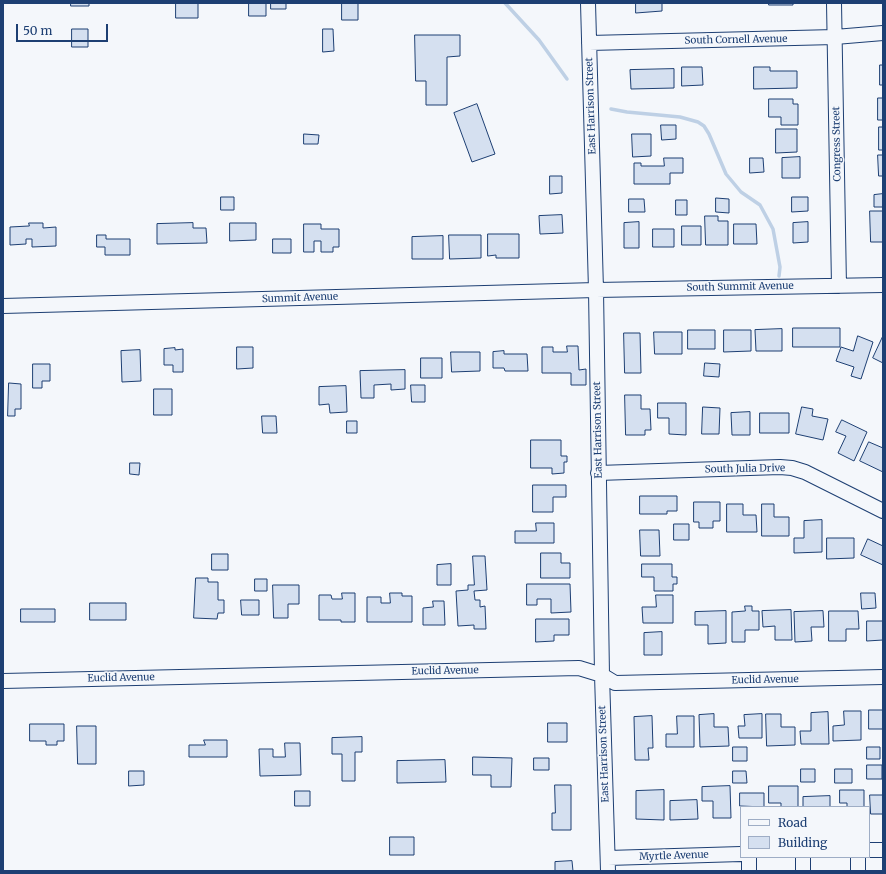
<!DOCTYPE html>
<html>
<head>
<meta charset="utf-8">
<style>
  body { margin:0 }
  #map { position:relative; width:886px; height:874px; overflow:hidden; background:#f4f7fb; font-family:Merriweather,serif }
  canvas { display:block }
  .frame { position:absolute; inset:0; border:4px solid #1d3f73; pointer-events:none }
  .legend { position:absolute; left:740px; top:806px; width:130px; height:52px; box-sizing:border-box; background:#f4f7fb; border:1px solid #9eadc5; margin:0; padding:5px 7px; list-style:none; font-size:12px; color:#1d3f73 }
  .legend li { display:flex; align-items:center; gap:8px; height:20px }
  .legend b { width:20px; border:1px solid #9eadc5 }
  .scale { position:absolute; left:16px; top:24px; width:92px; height:18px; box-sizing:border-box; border:2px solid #1d3f73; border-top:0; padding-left:5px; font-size:12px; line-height:14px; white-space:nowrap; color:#1d3f73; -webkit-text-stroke:3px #f4f7fb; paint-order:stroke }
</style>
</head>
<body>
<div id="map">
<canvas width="886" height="874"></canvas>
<div class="frame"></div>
<ul class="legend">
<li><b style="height:5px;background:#f4f7fb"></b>Road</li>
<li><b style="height:11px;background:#d5e0f0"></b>Building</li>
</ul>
<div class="scale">50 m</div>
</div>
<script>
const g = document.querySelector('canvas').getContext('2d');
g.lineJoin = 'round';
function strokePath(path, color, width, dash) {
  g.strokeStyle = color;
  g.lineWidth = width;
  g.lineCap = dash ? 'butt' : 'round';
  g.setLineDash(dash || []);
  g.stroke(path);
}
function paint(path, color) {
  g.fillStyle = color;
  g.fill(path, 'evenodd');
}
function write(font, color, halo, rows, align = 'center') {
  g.font = font + ' Merriweather,serif';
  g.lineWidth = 3;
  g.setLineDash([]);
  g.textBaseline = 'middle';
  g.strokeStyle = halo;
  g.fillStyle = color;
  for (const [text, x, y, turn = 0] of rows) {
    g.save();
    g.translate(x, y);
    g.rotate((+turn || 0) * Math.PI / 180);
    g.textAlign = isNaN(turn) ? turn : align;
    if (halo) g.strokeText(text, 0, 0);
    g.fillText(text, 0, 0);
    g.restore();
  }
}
strokePath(new Path2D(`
  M505,3L539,40L567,79
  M611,109L627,112L680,117L698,122L704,126L709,134L726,174L741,192L760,205L773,229L780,267L779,276`), '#bed0e5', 3.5);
const building = new Path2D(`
  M71,3H89V6H71Z
  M176,3H198V18H176Z
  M249,3H266V16H249Z
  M271,3H286V9H271Z
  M342,3H358V20H342Z
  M636,3H662V11L636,13Z
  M769,3H793V5H769Z
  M72,29H88V47H72Z
  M323,29H333L334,51L323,52Z
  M415,35H460V56L447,57V105H426V81H416Z
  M880,65H883V85H880Z
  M682,67H702L703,85L682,86Z
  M754,67H770V71H797V88L754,89Z
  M674,69V88L631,89L630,70Z
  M878,98H883V120H878Z
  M769,99H793V104H798V125H781V117H769Z
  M477,104L495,154L472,162L454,113Z
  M661,125H676V139L662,140Z
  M879,127H883V150H879Z
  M776,129H797V152L776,153Z
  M304,134L319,135L318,144H304Z
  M632,134H651V156L633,157Z
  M878,155H883V176H879Z
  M800,157V178H782V158Z
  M664,158H683V173H670V184H634V163H641V166H664Z
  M750,158H763L764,172L750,173Z
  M550,176H562V193L550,194Z
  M883,194V207H874V195Z
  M221,197H234V210H221Z
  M792,197H808V211L792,212Z
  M716,198L729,199V213L716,212Z
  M629,199H644L645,212H629Z
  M676,200H687V215H676Z
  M870,211H883V242H871Z
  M562,215L563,233L540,234L539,216Z
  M705,216H718V221H728V245H706Z
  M639,222V248H624V223Z
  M808,222V242L793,243V223Z
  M29,223H43V228L56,227V246L32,247V239H26V244L10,245V227L29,226Z
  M193,223V228H206L207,243L157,244V224Z
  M230,223H256V240L230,241Z
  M304,224H321V229H339V247H333V252H321V241H314V252H304Z
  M734,224H756L757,244H734Z
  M682,226H701V245H682Z
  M653,229H674V247H653Z
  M488,234H519V258H496V255L488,256Z
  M97,235H106V239H130V255H105V247H97Z
  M449,235H481V258L450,259Z
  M443,236V259H412V237Z
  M273,239H291V253H273Z
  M793,328H840V347H793Z
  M782,329V351H756L755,330Z
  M688,330H715V349H688Z
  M724,330H751V351L724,352Z
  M654,332H682V354H655Z
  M624,333H640L641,373H625Z
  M858,336L873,342L861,379L851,376L854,367L836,361L841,347L853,351Z
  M883,336V363L873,358Z
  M567,346H578L579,370L586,369V385H571V373H542V347H553V352H567Z
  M237,347H253V368L237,369Z
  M175,348V350L183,349V372H173V365H164V349Z
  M140,350L141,381L122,382L121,351Z
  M504,351V354H527L528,371H505L504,368H493V352Z
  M451,352H480V371L452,372Z
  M421,358H442V378H421Z
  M705,363L720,364L719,377L704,376Z
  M33,364H50V381H42V388H33Z
  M405,370V389L391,390V384L374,385V398H361L360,371Z
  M9,383L21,384V409H15V416H8Z
  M411,385H425V402H412Z
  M346,386L347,412L330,413L329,404L319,405V387Z
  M154,389H172V415H154Z
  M625,395H641V409H650L651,430H645V435H626Z
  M658,403H686V435L669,434V418H658Z
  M703,407L720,408L719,434H702Z
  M802,407L813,409L812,416L828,419L823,440L796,434Z
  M750,412V435H732L731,413Z
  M760,413H789V433H760Z
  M262,416H276L277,433H263Z
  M842,420L867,432L854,461L838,453L846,436L836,432Z
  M347,421H357V433H347Z
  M531,440H561V456H567V462H564V473L552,474V468H531Z
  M869,442L883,448V472L860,461Z
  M130,463H140L139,475L130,474Z
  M533,485H566V497H553V512H533Z
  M640,496H677V511H667V514H640Z
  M694,502H720V521H713V528H699V522H694Z
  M727,504H743V515H756L757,532H727Z
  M762,504H774V517H789V536H762Z
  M822,520V552L794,553V538H804V521Z
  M536,523H554V543H515V531H536Z
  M674,524H689V540H674Z
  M640,530H659L660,556H641Z
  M827,538H854V558L827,559Z
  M868,539L883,546V565L861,555Z
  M541,553H561V563H570V578H541Z
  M212,554H228V570H212Z
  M473,556H485L487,590L474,591L475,600H480V607L485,606L486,629H474V625L458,626L456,591L468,590V585H474Z
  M451,564V585H437V565Z
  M642,564H672V577H677V584H673V591H654V577H642Z
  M196,578H208V582H218V600H224V613H218L217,619L194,618Z
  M255,579H267V591H255Z
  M527,584H570L571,612L551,613V599H537V605H527Z
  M273,585H299V604H288V618H274Z
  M342,593H355V622H341V620H319V595H331L332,599H342Z
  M390,593H402V596H412V622H367V597H381V603H390Z
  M861,593H875L876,608L862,609Z
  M656,595H673V623H643L642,607H656Z
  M241,600H259V615H242Z
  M433,601H444L445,625H423V608L433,607Z
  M90,603H126V620H90Z
  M745,606H752V611H759V630H745V642H732V612L745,611Z
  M21,609H55V622H21Z
  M791,610L792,640H775V626L763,627L762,611Z
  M726,611V643L708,644V625H695V612Z
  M823,611L824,627H811L812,641L795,642L794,612Z
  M829,611H858L859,629H846V641H829Z
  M536,619H569V635H554V641L536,642Z
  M867,621H883V640L867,641Z
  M662,632V655H644V633Z
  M869,710H883V729H869Z
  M844,711H861V740L833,741V726L844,725Z
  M828,712L829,744H801L800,731H811V713Z
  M714,714V727H728L729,746L700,747L699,715Z
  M762,714V738H739L738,726H745L744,715Z
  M766,714H781V727H795V745L767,746Z
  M652,716L653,748H648L649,760H635L634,717Z
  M677,716H694V747H666V734H677Z
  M548,723H567V742H548Z
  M30,724H64V741H57V745H46V741H30Z
  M77,726H96V764H78Z
  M362,737V752H355V781H342V754H332V738Z
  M204,740H227V757H189V745H205Z
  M285,743H300L301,775L260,776L259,749H273V757H285Z
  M733,747H747V761H733Z
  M867,747H880V759H867Z
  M473,757L512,758L511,787H491V775H473Z
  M534,758H549V770H534Z
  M445,760L446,782L397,783V761Z
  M867,765H882V779H867Z
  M801,769H815V782H801Z
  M835,769H852V783H835Z
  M129,771H144V785L129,786Z
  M733,771H746L747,783H733Z
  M555,785H571V830H552V813H555Z
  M730,786L731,818H713V801H702V787Z
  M769,786H798V807H781V803H769Z
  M664,790V820L636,819V791Z
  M840,790H864V807H847V803H840Z
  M295,791H310V806H295Z
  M740,793H764V807L740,806Z
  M870,795H883V814H871Z
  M830,796V807H803V797Z
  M697,800L698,819L670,820V801Z
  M390,837H414V855H390Z
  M572,861L573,871H555V862Z`);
paint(building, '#d5e0f0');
strokePath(building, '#1d3f73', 1);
const minor = new Path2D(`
  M588,3L596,290L602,675L608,871
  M834,3L839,286
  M589,43L835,37L883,33
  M3,306L596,290L883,285
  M598,473L780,467L792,468L805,472L883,511
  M3,681L579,668L602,675L615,683L883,677
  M869,850H883
  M749,857V871
  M803,857V871
  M608,858L741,854
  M858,871V857`);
strokePath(minor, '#1d3f73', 16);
strokePath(minor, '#f4f7fb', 14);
write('10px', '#1d3f73', '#f4f7fb', [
  ["South Cornell Avenue",736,40,-1],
  ["East Harrison Street",591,106,-92],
  ["Congress Street",837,144,-91],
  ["South Summit Avenue",740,287,-1],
  ["Summit Avenue",300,298,-2],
  ["East Harrison Street",598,430,-91],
  ["South Julia Drive",745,469,-1],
  ["Euclid Avenue",445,671,-1],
  ["Euclid Avenue",121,678,-1],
  ["Euclid Avenue",765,680,-1],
  ["East Harrison Street",604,754,-92],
  ["Myrtle Avenue",674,856,-2]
]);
</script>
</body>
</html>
